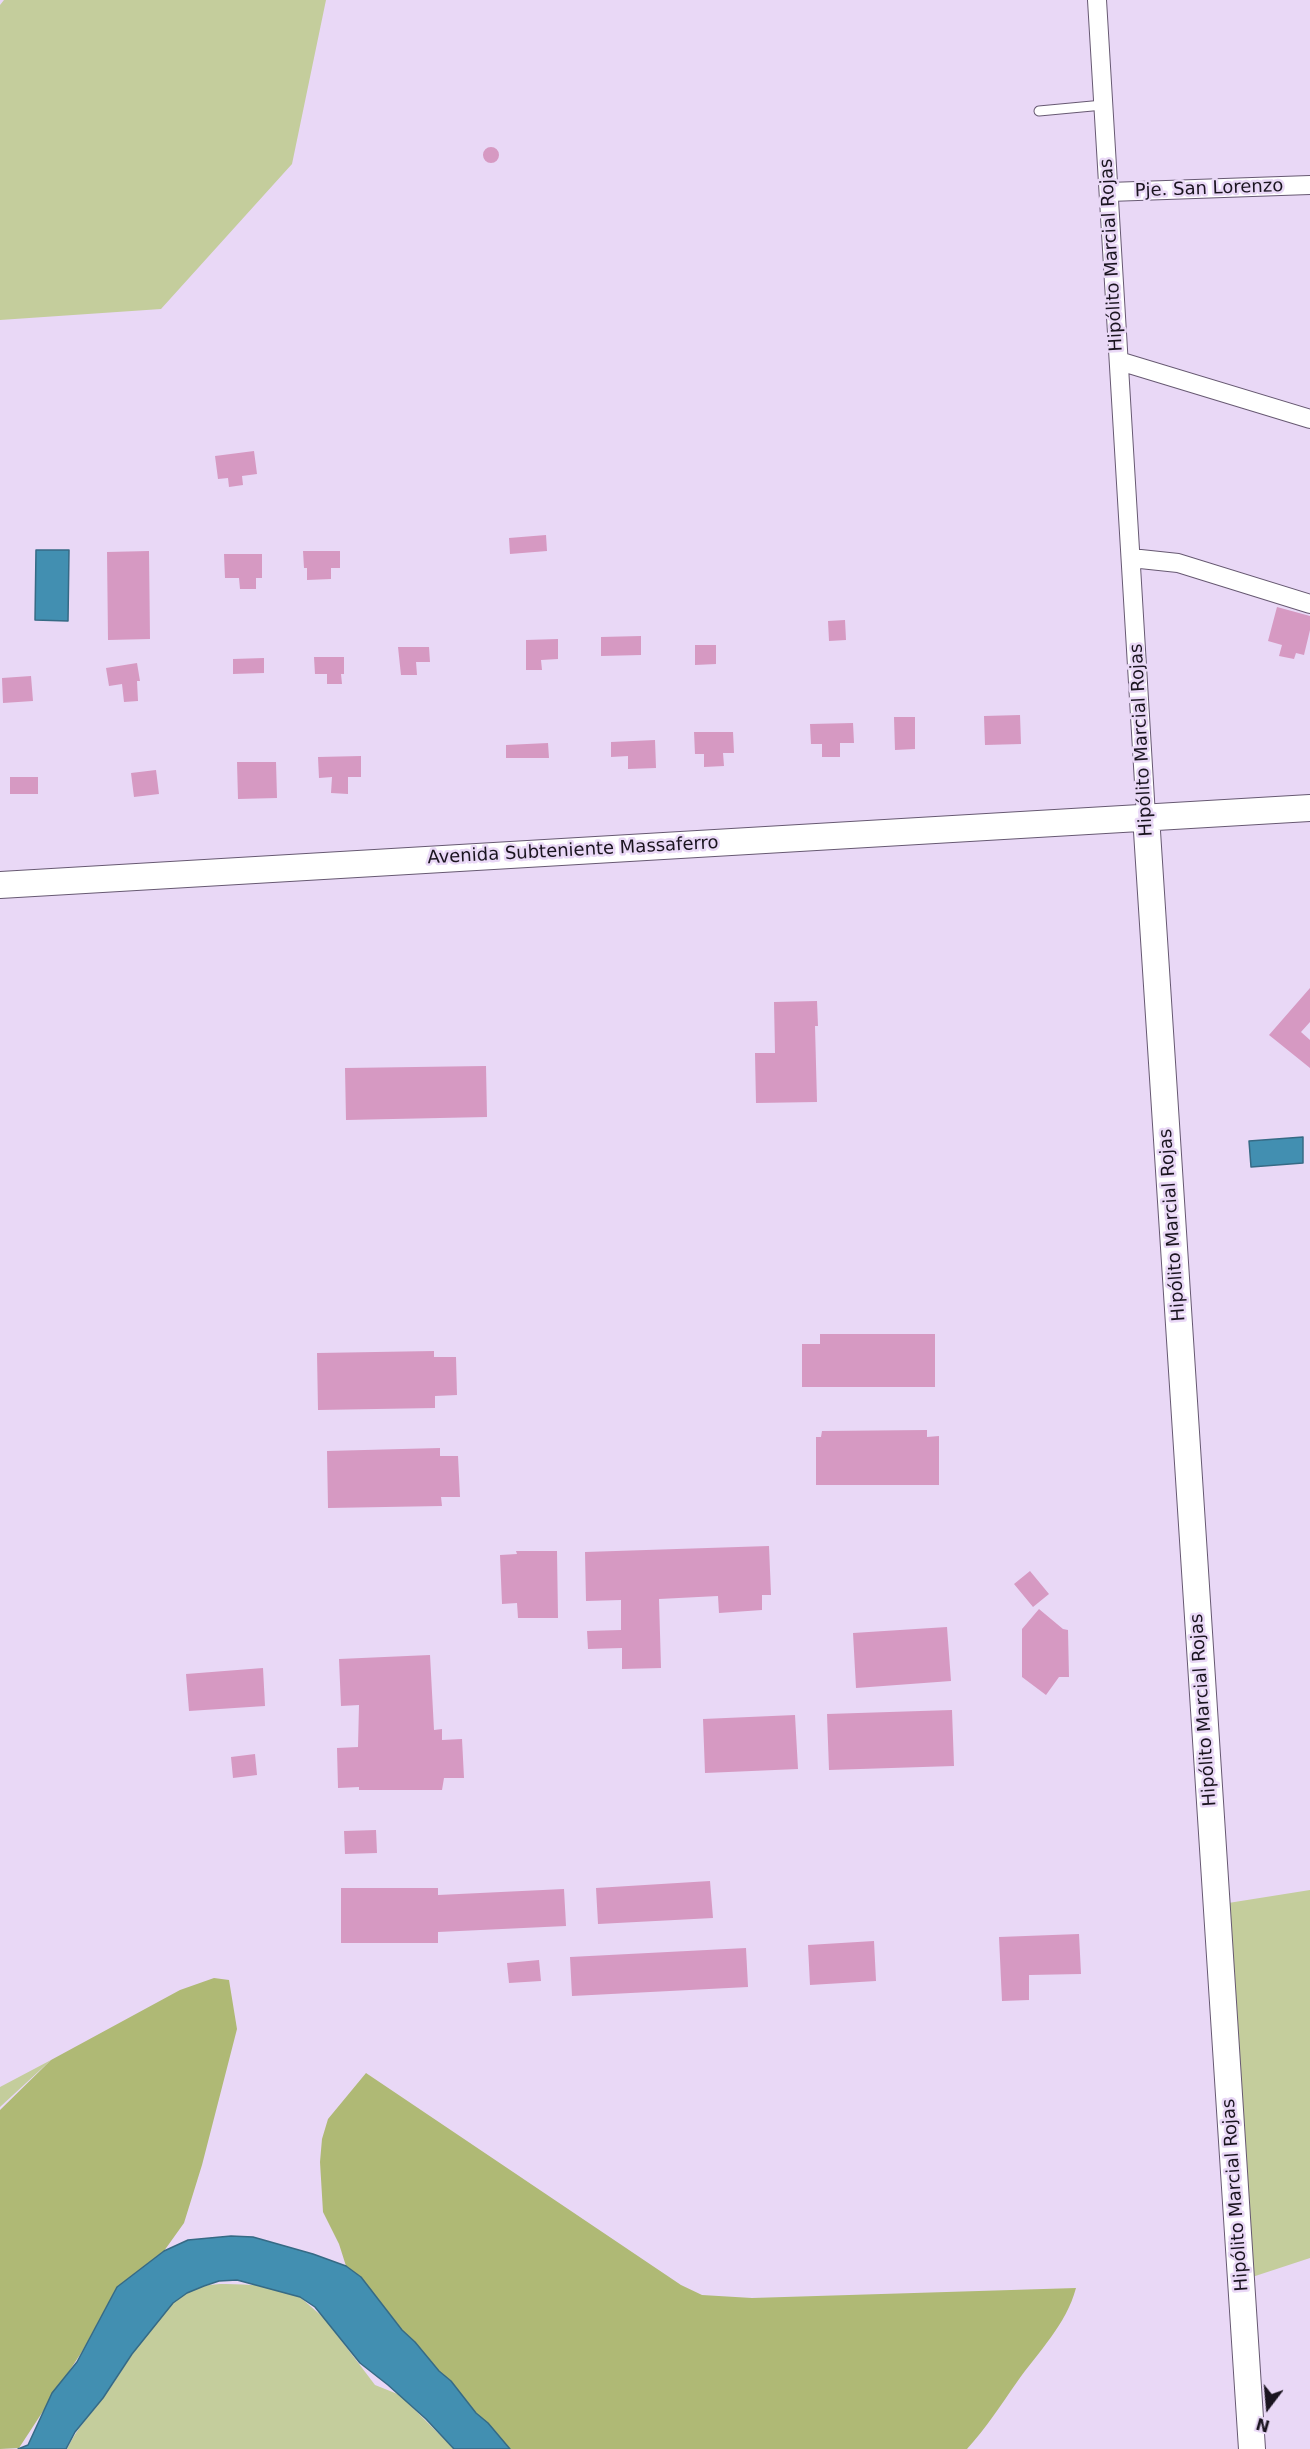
<!DOCTYPE html>
<html>
<head>
<meta charset="utf-8">
<style>
  body { margin:0 }
  #map { position:relative; width:1310px; height:2449px; overflow:hidden; background:#e9d8f6; font-family:"DejaVu Sans",sans-serif }
  canvas { display:block }
  .north { position:absolute; left:1238px; top:2377px; width:60px; height:60px; -webkit-text-stroke:4px #e9d8f6; paint-order:stroke; rotate:196deg; font-size:16px; font-weight:700; line-height:24px; text-align:center; color:#1a141f }
  .north::after { content:''; display:block; margin:auto; width:21px; height:27px; background:#1a141f; clip-path:polygon(50% 0,100% 100%,50% 72%,0 100%) }
</style>
</head>
<body>
<div id="map">
<canvas width="1310" height="2449"></canvas>
<div class="north">N</div>
</div>
<script>
const g = document.querySelector('canvas').getContext('2d');
g.lineJoin = 'round';
function paint(path, color) {
  g.fillStyle = color;
  g.fill(path, 'evenodd');
}
function strokePath(path, color, width, dash) {
  g.strokeStyle = color;
  g.lineWidth = width;
  g.lineCap = dash ? 'butt' : 'round';
  g.setLineDash(dash || []);
  g.stroke(path);
}
function write(font, color, halo, rows, align = 'center') {
  g.font = font + ' "DejaVu Sans",sans-serif';
  g.lineWidth = 5;
  g.setLineDash([]);
  g.textBaseline = 'middle';
  g.strokeStyle = halo;
  g.fillStyle = color;
  for (const [text, x, y, turn = 0] of rows) {
    g.save();
    g.translate(x, y);
    g.rotate((+turn || 0) * Math.PI / 180);
    g.textAlign = isNaN(turn) ? turn : align;
    if (halo) g.strokeText(text, 0, 0);
    g.fillText(text, 0, 0);
    g.restore();
  }
}
paint(new Path2D(`
  M4,0H326L292,164L161,309L0,320V5Z
  M1310,1890V2258L1237,2282L1222,1904Z
  M51,2060L0,2107V2087Z
  M259,2285L300,2297L325,2319L375,2385L400,2395L454,2449H67C77,2428 90,2415 104,2397C129,2364 161,2295 204,2286C221,2282 242,2285 259,2285Z`), '#c4cd9c');
paint(new Path2D(`
  M214,1978L229,1980L237,2029L202,2165L184,2223L164,2251L117,2287L83,2350L19,2448L0,2449V2110L51,2060L180,1990Z
  M366,2073L681,2285L702,2295L752,2298L1076,2288C1066,2325 1039,2351 1017,2382C1001,2405 986,2428 967,2449H510L476,2413L451,2381L439,2371L415,2342L402,2330L361,2277L346,2266L339,2244L323,2212L320,2162L322,2139L328,2119Z`), '#afb975');
const water = new Path2D(`
  M36,550H69L68,621L35,620Z
  M1303,1137V1163L1251,1167L1249,1141Z
  M231,2236L253,2237L313,2254L346,2266L361,2277L402,2330L415,2342L439,2371L451,2381L476,2413L488,2423L510,2449H454L426,2419L388,2385L360,2363L315,2307L300,2297L237,2280L219,2281L204,2286L187,2293L173,2303L132,2354L103,2398L75,2432L66,2449H18L28,2445L52,2393L77,2362L117,2287L164,2251L188,2240Z`);
paint(water, '#428fb1');
strokePath(water, '#366a85', 1.5);
paint(new Path2D(`
  M483 155a8 8 0 1 1 16 0a8 8 0 1 1-16 0Z
  M254,451L257,474L242,476L243,485L229,487L228,478L218,479L215,456Z
  M546,535L547,551L510,554L509,538Z
  M149,551L150,639L108,640L107,552Z
  M303,551H340V568H331V579L307,580V568H304Z
  M224,554H262V578H256V589H240L239,578H225Z
  M1277,607L1310,616V630L1304,655L1296,653L1294,659L1279,656L1282,645L1268,641Z
  M845,620L846,640L829,641L828,621Z
  M641,636V655L601,656V637Z
  M558,639V659L541,660L542,670H526V640Z
  M695,645H716V664L695,665Z
  M398,647H429L430,662H416L417,675H401Z
  M314,657H344V674H341L342,684H327V674H315Z
  M264,658V673L233,674V659Z
  M137,663L140,681H137L138,701L124,702L122,684L109,686L106,668Z
  M31,676L33,701L3,703L2,678Z
  M1020,715L1021,744L985,745L984,716Z
  M894,717H915V749L895,750Z
  M853,723L854,743H840V757H822V744H811L810,724Z
  M694,732H733L734,753H723L724,766L704,767V754H695Z
  M655,740L656,768L628,769V756L611,757V742Z
  M548,743L549,758H506V745Z
  M361,756V777H348V794L331,793L332,777L319,778L318,757Z
  M237,762H276L277,798L238,799Z
  M156,770L159,794L134,797L131,773Z
  M10,777H38V794H10Z
  M1310,988V1022L1301,1032L1310,1040V1068L1269,1035Z
  M817,1001L818,1026H815L817,1102L756,1103L755,1053H775L774,1002Z
  M486,1066L487,1117L346,1120L345,1068Z
  M820,1334H935V1387H802V1344H820Z
  M434,1351V1357H456L457,1395L435,1396V1408L318,1410L317,1353Z
  M927,1430V1437L939,1436V1485H816V1437H821L822,1431Z
  M440,1448V1456H458L460,1497H441L442,1506L328,1508L327,1451Z
  M769,1546L771,1595H762V1610L719,1613L718,1596L659,1599L661,1668L622,1669V1648L588,1649L587,1631L621,1630V1600L586,1601L585,1552Z
  M516,1551H557L558,1618H518L517,1603L502,1604L500,1555L517,1554Z
  M1030,1571L1049,1594L1033,1607L1014,1584Z
  M1039,1609L1063,1629L1068,1630L1069,1677H1059L1046,1695L1022,1677V1629Z
  M947,1627L951,1681L856,1688L853,1633Z
  M430,1655L434,1730L442,1729V1740L462,1739L464,1778H444L442,1790H359V1787L338,1788L337,1748L358,1747L359,1705L341,1706L339,1659Z
  M263,1668L265,1706L189,1711L186,1674Z
  M952,1710L954,1766L829,1770L827,1714Z
  M795,1715L798,1769L705,1773L703,1719Z
  M255,1754L257,1775L233,1778L231,1757Z
  M376,1830L377,1853L345,1854L344,1831Z
  M710,1881L713,1918L598,1924L596,1888Z
  M341,1888H438V1895L564,1889L566,1926L438,1932V1943H341Z
  M1079,1934L1081,1974L1029,1975V2000L1002,2001L999,1937Z
  M874,1941L876,1981L810,1985L808,1945Z
  M746,1948L748,1987L572,1996L570,1957Z
  M539,1960L541,1981L509,1983L507,1963Z`), '#d699c2');
const service = new Path2D(`
  M1039,111L1103,105`);
const minor = new Path2D(`
  M1097,0L1146,816
  M1109,192L1310,185
  M1119,361L1310,419
  M1131,558L1178,563L1310,604`);
const secondary = new Path2D(`
  M1146,816L1252,2449
  M0,885L1310,808`);
strokePath(service, '#675972', 11);
strokePath(minor, '#675972', 20);
strokePath(secondary, '#675972', 28);
strokePath(service, '#fff', 9);
strokePath(minor, '#fff', 18);
strokePath(secondary, '#fff', 26);
write('18px', '#1a141f', '#e9d8f6', [
  ["Pje. San Lorenzo",1209,189,-2],
  ["Hipólito Marcial Rojas",1112,255,-93],
  ["Hipólito Marcial Rojas",1142,740,-93],
  ["Avenida Subteniente Massaferro",573,851,-3],
  ["Hipólito Marcial Rojas",1173,1225,-94],
  ["Hipólito Marcial Rojas",1204,1710,-94],
  ["Hipólito Marcial Rojas",1236,2195,-94]
]);
</script>
</body>
</html>
